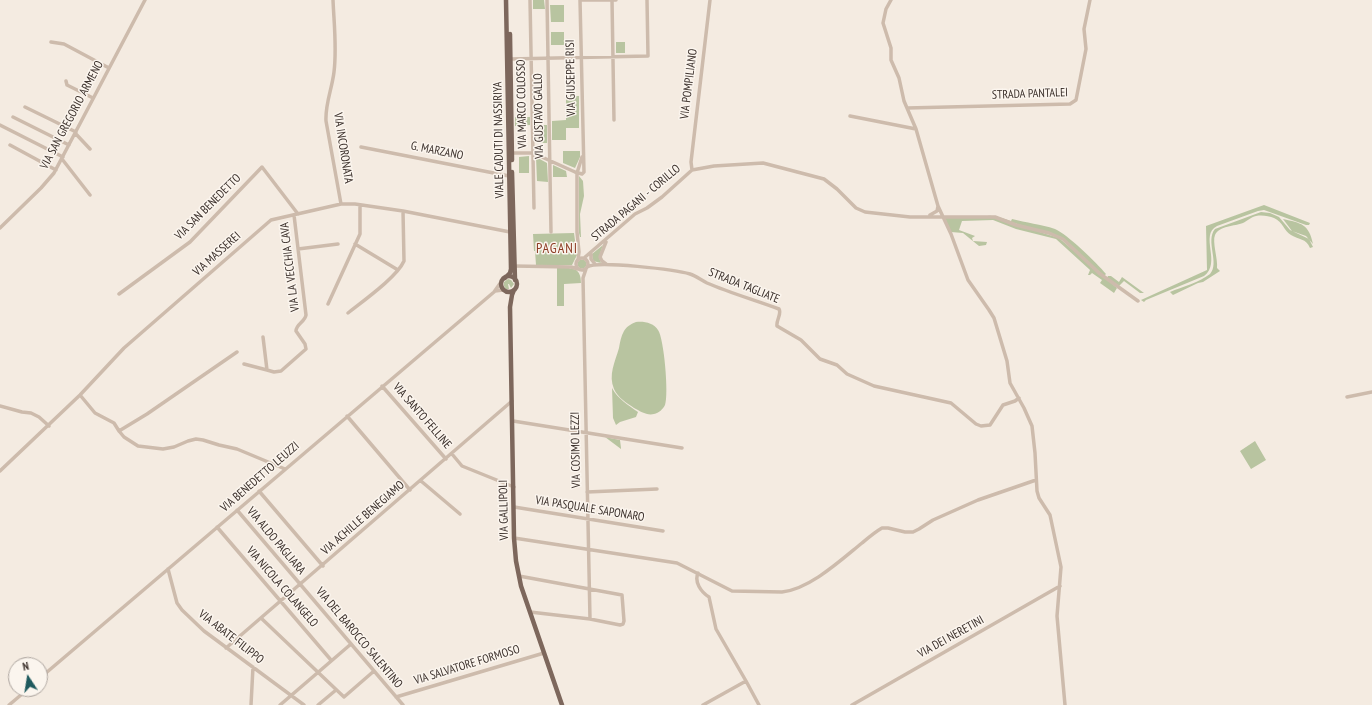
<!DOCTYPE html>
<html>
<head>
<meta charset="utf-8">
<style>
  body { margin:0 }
  #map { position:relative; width:1372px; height:705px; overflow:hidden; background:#f4ebe1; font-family:"PT Sans Narrow",sans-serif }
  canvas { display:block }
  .north { position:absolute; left:8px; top:657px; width:40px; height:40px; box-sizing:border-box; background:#fbf5ee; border:1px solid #aea6a0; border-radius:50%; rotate:348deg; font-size:11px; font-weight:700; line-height:16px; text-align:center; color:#3b302b }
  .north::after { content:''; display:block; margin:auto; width:14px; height:18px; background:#1f5a5e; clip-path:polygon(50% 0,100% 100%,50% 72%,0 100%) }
</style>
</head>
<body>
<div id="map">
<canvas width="1372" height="705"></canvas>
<div class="north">N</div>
</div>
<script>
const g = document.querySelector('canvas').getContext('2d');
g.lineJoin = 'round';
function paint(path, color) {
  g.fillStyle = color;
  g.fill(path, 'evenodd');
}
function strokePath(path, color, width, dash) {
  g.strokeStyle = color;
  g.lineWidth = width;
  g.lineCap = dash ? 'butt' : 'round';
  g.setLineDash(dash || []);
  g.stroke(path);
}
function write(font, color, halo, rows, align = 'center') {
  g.font = font + ' "PT Sans Narrow",sans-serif';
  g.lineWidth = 3;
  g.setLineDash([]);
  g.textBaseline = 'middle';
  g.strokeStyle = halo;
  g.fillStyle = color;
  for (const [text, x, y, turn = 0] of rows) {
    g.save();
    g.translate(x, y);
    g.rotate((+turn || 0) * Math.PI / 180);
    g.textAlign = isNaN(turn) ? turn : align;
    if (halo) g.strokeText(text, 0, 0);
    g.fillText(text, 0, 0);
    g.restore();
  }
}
paint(new Path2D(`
  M533,0H544L545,9H533Z
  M550,5H564V22H551Z
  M551,32H564V45H551Z
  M616,42H625V53H616Z
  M566,96H579V128H566V140H552V121L566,120Z
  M515,117H530V125L515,126Z
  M536,125H547V143H536Z
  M563,151H580V157L575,168L563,163Z
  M529,156V173H519V157Z
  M536,157L547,163L548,182L537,181Z
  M553,165L566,171L567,177H553Z
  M579,176L583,181L584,196L580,214L581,237H580L579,233Z
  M1264,205L1310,223L1309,225H1306L1264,210L1258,211L1217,226C1199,235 1222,263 1204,276L1146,300L1144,302L1141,300L1207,270L1206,226Z
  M1261,212L1270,213L1279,217L1290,230L1309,239L1313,247L1310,248C1306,238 1299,240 1291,235C1284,231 1283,222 1274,218C1269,216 1262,215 1256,216C1251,217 1247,221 1243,223C1235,226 1219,226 1215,235C1212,242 1218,259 1217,268L1220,271L1203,282L1198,283L1173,295L1170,292C1182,287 1200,282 1210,274C1220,263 1205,241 1215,229Z
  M987,215L1002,218L1011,221L1012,219C1026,223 1041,224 1055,229C1067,234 1097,263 1106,274L1104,276L1061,237Z
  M945,218H995L1059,238L1117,288L1114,293L1100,283L1102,280L1092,273L1090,275H1088L1090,270L1056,239L1016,229L993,220L962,221L959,230L975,236L972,238L973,241L987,242L986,245L979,246L963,233L951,232Z
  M1283,219C1301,223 1309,224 1313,244L1306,236L1292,231Z
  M574,233L577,255L572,265H536L535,251H534L533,234Z
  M603,245L599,257L601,263L593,261L592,254Z
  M577.5 264a4.5 4.5 0 1 1 9 0a4.5 4.5 0 1 1-9 0Z
  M557,268C571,268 581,266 581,283L564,284V306H557Z
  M1108,276H1111L1119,282L1122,277L1144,293H1140L1124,281L1119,286L1107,278Z
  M508,279L511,280L514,284L511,288L509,284H508L509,289H506L504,286V282Z
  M636,322C644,321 654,323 658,330C664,338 669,395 665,405C663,409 659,413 654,414C647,416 640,411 634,408C627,403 618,398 614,389C608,375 615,362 619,348C620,342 621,336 624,331C627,326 631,324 636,322Z
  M612,388C618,399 628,405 638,412L636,417L620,422L616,425L613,418Z
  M605,437L620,440L621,448V449Z
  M1255,441L1266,460L1251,469L1240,451Z`), '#b8c4a0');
strokePath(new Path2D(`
  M333,0C334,24 337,48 334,72C332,89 325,104 326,121L341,204
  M530,0L534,208
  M547,0L551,232
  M580,0H616
  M612,0L614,120
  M891,0L886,9L883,23L891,48V60L899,78L904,101L916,129L938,206L951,234L968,280L989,310L994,318L1007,361L1010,383L1024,408L1032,426L1035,453L1037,491L1039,498L1050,515L1061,567L1057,616L1065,705
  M51,42L64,44L109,68
  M510,59L648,56L647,0
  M66,81L67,85L93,98
  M25,107L76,132
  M907,108L1070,104L1076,100L1086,49L1084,29L1090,0
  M850,116L916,129
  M13,117L69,145
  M0,125L63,157
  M75,133L90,149
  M10,145L56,170
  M361,147L509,176
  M512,153H533L575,172L582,174L584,172L580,0
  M62,159L90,195
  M692,170L691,162L710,0
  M930,215L937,211L938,206
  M0,228L41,188L54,173L145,0
  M355,244L398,270
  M298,249L338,244
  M591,254V259L595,264
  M576 264a6 6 0 1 1 12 0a6 6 0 1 1-12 0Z
  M584,258L635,214L647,208L662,197L692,170L714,166L763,163L824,179L837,189L856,208L865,212L910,217H995L1016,225L1049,233L1063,239L1099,273L1138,301
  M578,260L579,252L577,232V173L582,157
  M606,264L602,261L600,257L606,242
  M514,266L571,267L578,269
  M587,267C597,260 677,270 690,274C696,276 701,280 707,283C730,293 755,300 779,309C782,314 776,320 777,326L801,340L820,359L837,365L847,374L874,386L951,403L976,424L981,426L990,425L1003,405L1015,401L1019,398
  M586,269L583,278L590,619
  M495,291L503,290
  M119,294L190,242L262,167L298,214
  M328,304L360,234V205
  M348,313C363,301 397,277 404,261L403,211
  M263,337L267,370L274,372L281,371L306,349L305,344L296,331C296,324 305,322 306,315L294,215
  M244,364L267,370
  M382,386L446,459
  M80,395L95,413L114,423L119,431L124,437L138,446L163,449L174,447L188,441L196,439L203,440L219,445L237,449L285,469
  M1347,397L1372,392
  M0,406L22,412L31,413L39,417L49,426
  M347,416L410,490
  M513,421L682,448
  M119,431L147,414L237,352
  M452,454L462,466L514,487
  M0,471L80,395L124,348L271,220L341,204H355L403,211L510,232
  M421,481L460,514
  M259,491L323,566
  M587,492L657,489
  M514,507L663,531
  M237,510L403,705
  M217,527L331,660
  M514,538L677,563L732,591L782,592C810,589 841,560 862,543C868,538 875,532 882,528H888L905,532H913L919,529L933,520L978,500L1036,480
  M168,569L177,603L182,610L204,631L304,705
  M698,573C694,582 701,592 709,597L716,629L746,681
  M519,576L622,595L624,621L623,624L620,625L590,619L530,612
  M261,618L344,697L374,671
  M226,648L512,401
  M40,678L494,292L501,282
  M396,697L544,653
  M9,705L28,689
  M251,705L253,667
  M280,705L351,644
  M318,705L336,690
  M703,705L746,681L759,705
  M852,705L1060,586`), '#cdbbac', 3.5);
strokePath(new Path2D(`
  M510,34L512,160
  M512,172L515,280
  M501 284a8 8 0 1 1 16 0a8 8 0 1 1-16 0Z
  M505,278L510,273L511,269L506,0
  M514,290L512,295L510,307L514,538L516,561L521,586L562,705`), '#7d675c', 4.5);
write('12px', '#3b302b', '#fbf5ee', [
  ["VIA GIUSEPPE RISI",571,78,-91],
  ["VIA POMPILIANO",689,84,-83],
  ["STRADA PANTALEI",1030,94,-2],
  ["VIA MARCO COLOSSO",522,104,-91],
  ["VIA SAN GREGORIO ARMENO",72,115,-62],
  ["VIA GUSTAVO GALLO",539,116,-91],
  ["VIALE CADUTI DI NASSIRIYA",499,140,-91],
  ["VIA INCORONATA",343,148,81],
  ["G. MARZANO",437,151,11],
  ["STRADA PAGANI - CORILLO",636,203,-40],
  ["VIA SAN BENEDETTO",208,207,-45],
  ["VIA MASSEREI",217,254,-42],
  ["VIA LA VECCHIA CAVA",290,267,-97],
  ["STRADA TAGLIATE",744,286,22],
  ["VIA SANTO FELLINE",422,416,49],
  ["VIA COSIMO LEZZI",576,450,-91],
  ["VIA BENEDETTO LEUZZI",260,477,-41],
  ["VIA PASQUALE SAPONARO",590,509,9],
  ["VIA GALLIPOLI",504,510,-91],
  ["VIA ACHILLE BENEGIAMO",363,518,-41],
  ["VIA ALDO PAGLIARA",276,541,50],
  ["VIA NICOLA COLANGELO",282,587,49],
  ["VIA ABATE FILIPPO",231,637,38],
  ["VIA DEI NERETINI",951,637,-29],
  ["VIA DEL BAROCCO SALENTINO",359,638,50],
  ["VIA SALVATORE FORMOSO",467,665,-17]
]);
g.letterSpacing = '1px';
write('14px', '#8c3b22', '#fbf5ee', [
  ["PAGANI",557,249]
]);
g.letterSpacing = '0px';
</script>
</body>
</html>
